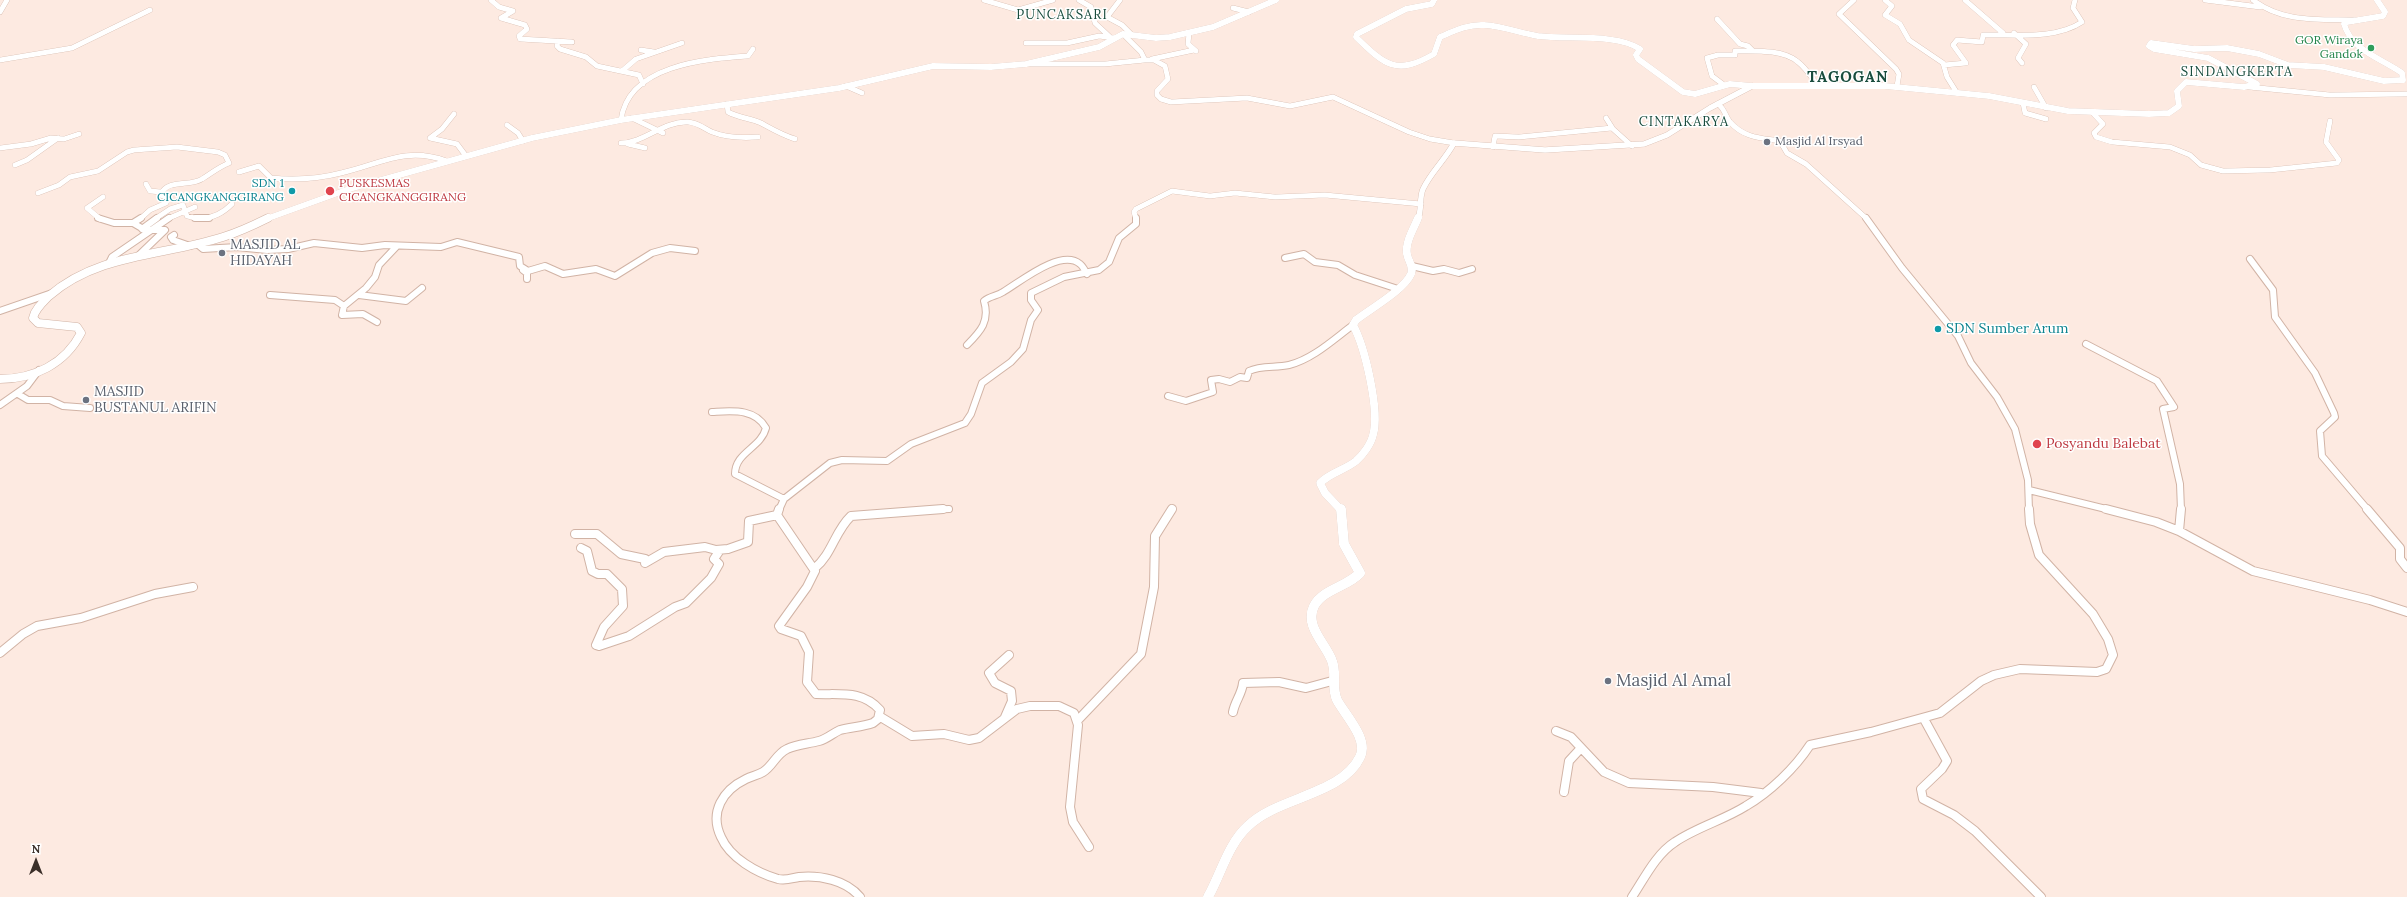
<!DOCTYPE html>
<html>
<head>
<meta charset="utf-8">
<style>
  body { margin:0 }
  #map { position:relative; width:2407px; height:897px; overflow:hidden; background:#fdeae1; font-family:Lora,serif }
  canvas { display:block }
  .north { position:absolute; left:16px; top:841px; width:40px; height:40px; -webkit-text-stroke:3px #fff; paint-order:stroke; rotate:0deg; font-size:11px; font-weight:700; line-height:16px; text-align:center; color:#3b2f29 }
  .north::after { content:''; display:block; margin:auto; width:14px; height:18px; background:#3b2f29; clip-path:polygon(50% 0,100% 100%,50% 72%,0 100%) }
</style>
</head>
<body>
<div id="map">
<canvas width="2407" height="897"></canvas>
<div class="north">N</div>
</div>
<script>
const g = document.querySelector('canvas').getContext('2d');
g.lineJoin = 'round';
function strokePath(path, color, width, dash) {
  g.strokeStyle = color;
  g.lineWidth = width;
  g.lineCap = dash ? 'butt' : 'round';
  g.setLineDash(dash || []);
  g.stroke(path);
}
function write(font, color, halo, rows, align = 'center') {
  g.font = font + ' Lora,serif';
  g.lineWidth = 3;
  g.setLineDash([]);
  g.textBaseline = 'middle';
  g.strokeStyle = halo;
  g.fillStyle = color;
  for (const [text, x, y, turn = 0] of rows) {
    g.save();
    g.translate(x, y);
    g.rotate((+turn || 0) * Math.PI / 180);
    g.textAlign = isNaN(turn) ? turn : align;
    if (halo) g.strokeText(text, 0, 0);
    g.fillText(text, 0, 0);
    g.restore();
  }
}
const minorFar2 = new Path2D(`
  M491,0L499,7L513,11L501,18L525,25L527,29L519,36L520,39L572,42
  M984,0L1018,10L1053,0
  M1079,0L1091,7L1095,23L1110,37
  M1120,0L1107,17L1122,25L1131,34
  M1854,0L1839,14L1896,69L1899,74L1897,86
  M1885,0L1892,6L1885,15L1900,24L1909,40L1943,63L1947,77L1957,93
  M1965,0L2003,33
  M2205,0L2260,7
  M2253,0C2283,23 2319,19 2355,20
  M1233,8L1249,12
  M0,12L7,0
  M1717,19L1740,44L1748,46L1753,51
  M1189,33L1188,44L1196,51
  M2014,33L2026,44L2018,58L2022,63
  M1123,34L1141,52L1145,60H1154L1165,66L1168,79L1157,91V95L1161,99L1171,102L1247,98L1290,106L1333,97L1409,132L1430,139L1454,143
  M558,41L557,46L560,49L586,57L597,66L639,75L643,84
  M1026,43H1067L1099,36L1115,38
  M641,50L654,52
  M1152,59L1194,50
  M0,60L72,48L150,10
  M1031,64H1105L1145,60
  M1944,65L1966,63L1953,45L1957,40L1982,42L1983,35C2014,34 2055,40 2082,22L2073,8L2075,0
  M622,71L636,59L682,43
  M1724,85L1712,76L1707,58L1718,55H1735V51C1754,51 1783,49 1798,62C1806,68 1812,78 1818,86
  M846,86L862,93
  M2034,87L2046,108
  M2249,87L2330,95L2407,94
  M2023,103L2025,113L2046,119
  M727,104L728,112C739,118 750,118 761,123C772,129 782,135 795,139
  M1718,104C1725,109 1725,116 1730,122C1744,138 1761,138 1780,141L1787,153L1806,164L1867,219
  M2093,113L2103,124L2094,133L2096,137L2112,142L2170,147L2190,155L2201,165L2223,171L2270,170L2337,163L2339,160L2326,142L2330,121
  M454,114L442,129L430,138L457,144L466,156
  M632,118L663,133
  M1606,118L1613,129L1632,146
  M621,120C628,65 705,59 748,56L753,49
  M507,125L518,133L523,141
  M621,143C644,143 663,121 688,122C699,123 705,129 712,132C727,138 743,138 758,137
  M628,144L645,148
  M1493,147L1495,136L1519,137L1612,128
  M0,148L31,144L51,138L64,139L79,134
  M15,165L27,160L58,138
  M239,172L259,166L271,178C294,180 318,179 341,173C381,164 405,146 447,161
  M146,184L150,191L161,192
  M38,193L59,185L70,177L98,171L127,152L134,150L177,147L218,152L225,155L229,163C217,168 212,173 202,179C190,187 168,178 160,195L168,198L166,203L150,210L140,219
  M100,219L87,208L103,197
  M155,219L170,209L183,205L187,216C205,222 219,217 232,204
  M167,219L195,207
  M1136,219L1134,212L1136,209L1172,191L1210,196L1235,193L1275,197L1325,195L1421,204`);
const minorFar1 = new Path2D(`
  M98,218L114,223H133
  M195,218H209
  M1866,218L1902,268L1958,336L1971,363L1997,397L2015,429L2028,480L2029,510
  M142,229L157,218
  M174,235L171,237L173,240L190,246
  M197,244L203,249L237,247L267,250L288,249L314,243L362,248L385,245L441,247L457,242L519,257L520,266L528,271L545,266L563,274L596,269L615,276L652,253L670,248L695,251
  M138,256L165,230H145L133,223L141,218
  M1285,258L1304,254L1315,262L1338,265L1355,275L1398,289
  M2250,259L2273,290L2275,317L2315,373L2334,413L2335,417L2320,431L2322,456L2368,510
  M109,263L112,257L169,218
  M1412,266L1433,271L1444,269L1459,273L1472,269
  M523,270L527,273V279
  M270,295L335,300L344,306L366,288L375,277L379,265L397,246
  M359,295L406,301L422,288
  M344,306L342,315L363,314L377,322
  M0,311L52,293
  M2086,344L2157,381L2174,407L2163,409L2180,484L2181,510
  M967,345C981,331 990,321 984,301C990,296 997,296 1003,292C1020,282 1061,248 1080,264C1083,266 1085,271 1087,274
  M18,394L28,400H50L63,406L90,408
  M1168,396L1186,401L1213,392L1211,380L1219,379L1230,382L1240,377L1247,378L1249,371C1261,365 1276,368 1289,365C1313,359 1334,339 1353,325
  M0,405L27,386L39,370
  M712,412C732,411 755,408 766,428C761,448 735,452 735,474L784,499
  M2029,490L2110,510
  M779,510L784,499L830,463L842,460L887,461L911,444L965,423L971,414L982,383L1011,362L1023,349L1031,320L1038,310L1031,300V293L1064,277L1099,270L1109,262L1119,238L1136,224V218
  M929,510L949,509
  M1171,510L1172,509`);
const minor = new Path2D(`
  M779,509L777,515L815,571L807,587L779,626L781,629L801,636L809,652L807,682L816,694C840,695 862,690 880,710L878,719L873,723C862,727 851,727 840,730C833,733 827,739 819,741C808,744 797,744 787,749C776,754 773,766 763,772C758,775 752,776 746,779C723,790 709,812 721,837C730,858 757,873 778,879C786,881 792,878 799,877C820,875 846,880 860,897
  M2106,509L2156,522L2179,531L2253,571L2370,600L2407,612
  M2367,509L2400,548V559L2407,568
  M2179,531L2181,509
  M575,534H597L621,554L645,559V563L664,552L705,547L716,550L728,549L748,542L749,521L777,515
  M581,548L587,551L592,571L598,574H607L622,589L623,606L604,627L596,645L599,646L629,636L675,607L686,603L711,578L719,564L714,559L720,550
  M815,568C832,554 835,531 851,516L943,509
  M0,653L23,634L37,626L81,618L155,594L193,587
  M1233,712C1235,701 1242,694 1243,683L1279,682L1306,688L1332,681
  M879,716L912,736L944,734L969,740L979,738L1017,709L1030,706H1059L1074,713L1078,725L1070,807L1073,822L1089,847
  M1005,717L1012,701L1011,691L995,683L989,673L1009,655
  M1924,719L1947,761L1942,769L1921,789L1923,799L1954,815L1975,831L2041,897
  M1077,721L1141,654L1154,587L1155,536L1172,509
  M1556,731L1571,737L1604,772L1629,783L1713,787L1761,793
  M1564,792L1569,761L1581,748
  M1632,897C1644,879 1656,854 1675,842C1697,827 1724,820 1746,806C1770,792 1795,768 1810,745L1871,732L1940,713L1981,681L1994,675L2020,669L2097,672L2106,669L2113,655L2108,639L2093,614L2039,555L2030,524L2029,509`);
const tertiaryFar2 = new Path2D(`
  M1418,219C1422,210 1419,198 1423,189C1431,172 1445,160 1454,143L1545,150L1644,144L1667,135L1710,108L1752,86`);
const tertiaryFar1 = new Path2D(`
  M1341,510L1325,493L1320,483C1331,472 1345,470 1356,461C1363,455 1371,444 1373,435C1380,411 1365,347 1353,325L1356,320C1370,309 1404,290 1411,274C1414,266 1408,261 1407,254C1405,242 1414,228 1418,218`);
const tertiary = new Path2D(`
  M1208,897C1221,874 1228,844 1248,826C1277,797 1342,795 1360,757C1369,739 1345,715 1337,700C1331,687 1337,674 1332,661C1326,644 1304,626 1314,606C1323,589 1347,587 1360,573L1344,544L1341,509`);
const secondaryFar1 = new Path2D(`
  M1434,0L1432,4L1406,9L1357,34L1356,37C1385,65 1396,76 1434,54L1440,37C1454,31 1468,24 1484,25C1502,26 1520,33 1538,36C1567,40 1616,33 1640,49L1636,55L1638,59L1683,92L1695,94L1730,84L1752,86H1885L1989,96L2068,111L2149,114L2169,113L2179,106L2177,91L2186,82L2244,87L2257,84L2208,58L2154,49L2149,46L2151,43L2194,49L2227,48L2259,54L2288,65L2324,67L2384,81L2403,80L2402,73C2381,58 2352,51 2344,24L2347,22L2383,16L2385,12L2377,0
  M266,219L349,189L532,138L621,120L839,88L933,66L991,67L1026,64L1099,47L1123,34L1156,38L1170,37L1213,27L1276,0`);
const secondary = new Path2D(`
  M0,379C34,379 65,364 81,333L77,327L38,323L33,318C35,309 43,302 49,296C98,253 164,256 223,237C239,232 254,225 268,218`);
strokePath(minorFar2, '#d1b3a5', 5.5);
strokePath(minorFar1, '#d1b3a5', 8);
strokePath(minor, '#d1b3a5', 10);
strokePath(tertiaryFar2, '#d1b3a5', 6);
strokePath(tertiaryFar1, '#d1b3a5', 8);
strokePath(tertiary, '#d1b3a5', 10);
strokePath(secondaryFar1, '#d1b3a5', 6);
strokePath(secondary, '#d1b3a5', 9);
strokePath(minorFar2, '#fff', 5);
strokePath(minorFar1, '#fff', 6);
strokePath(minor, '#fff', 8);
strokePath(tertiaryFar2, '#fff', 5.5);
strokePath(tertiaryFar1, '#fff', 8);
strokePath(tertiary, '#fff', 10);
strokePath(secondaryFar1, '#fff', 6);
strokePath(secondary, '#fff', 8);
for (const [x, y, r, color] of [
  [2371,48,4,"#2e9e5b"],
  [1767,142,4,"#6b7280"],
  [292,191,4,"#0f9aa8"],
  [330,191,5,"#e0444e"],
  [222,253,4,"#6b7280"],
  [1938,329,4,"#0f9aa8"],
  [86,400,4,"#6b7280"],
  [2037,444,5,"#e0444e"],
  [1608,681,4,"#6b7280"]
]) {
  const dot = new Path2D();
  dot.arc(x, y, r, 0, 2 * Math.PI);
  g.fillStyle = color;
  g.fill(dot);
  strokePath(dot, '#fff', 1.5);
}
write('12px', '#27864d', '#fff', [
  ["GOR Wiraya",2363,41],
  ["Gandok",2363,55]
], 'right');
write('12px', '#5b616d', '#fff', [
  ["Masjid Al Irsyad",1775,142]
], 'left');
write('12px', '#0d838f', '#fff', [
  ["SDN 1",284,184],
  ["CICANGKANGGIRANG",284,198]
], 'right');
write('12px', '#be3a42', '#fff', [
  ["PUSKESMAS",339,184],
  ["CICANGKANGGIRANG",339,198]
], 'left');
g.letterSpacing = '1px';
write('13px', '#194c3d', '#fff', [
  ["PUNCAKSARI",1062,15],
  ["SINDANGKERTA",2237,72],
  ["CINTAKARYA",1684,122]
]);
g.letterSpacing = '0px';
write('14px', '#5b616d', '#fff', [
  ["MASJID AL",230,245],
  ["HIDAYAH",230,261],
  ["MASJID",94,392],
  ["BUSTANUL ARIFIN",94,408]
], 'left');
write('14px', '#0d838f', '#fff', [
  ["SDN Sumber Arum",1946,329]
], 'left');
write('14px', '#be3a42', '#fff', [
  ["Posyandu Balebat",2046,444]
], 'left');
g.letterSpacing = '1px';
write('bold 15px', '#194c3d', '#fff', [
  ["TAGOGAN",1848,78]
]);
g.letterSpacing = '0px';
write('17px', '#5b616d', '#fff', [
  ["Masjid Al Amal",1616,681]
], 'left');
</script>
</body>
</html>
